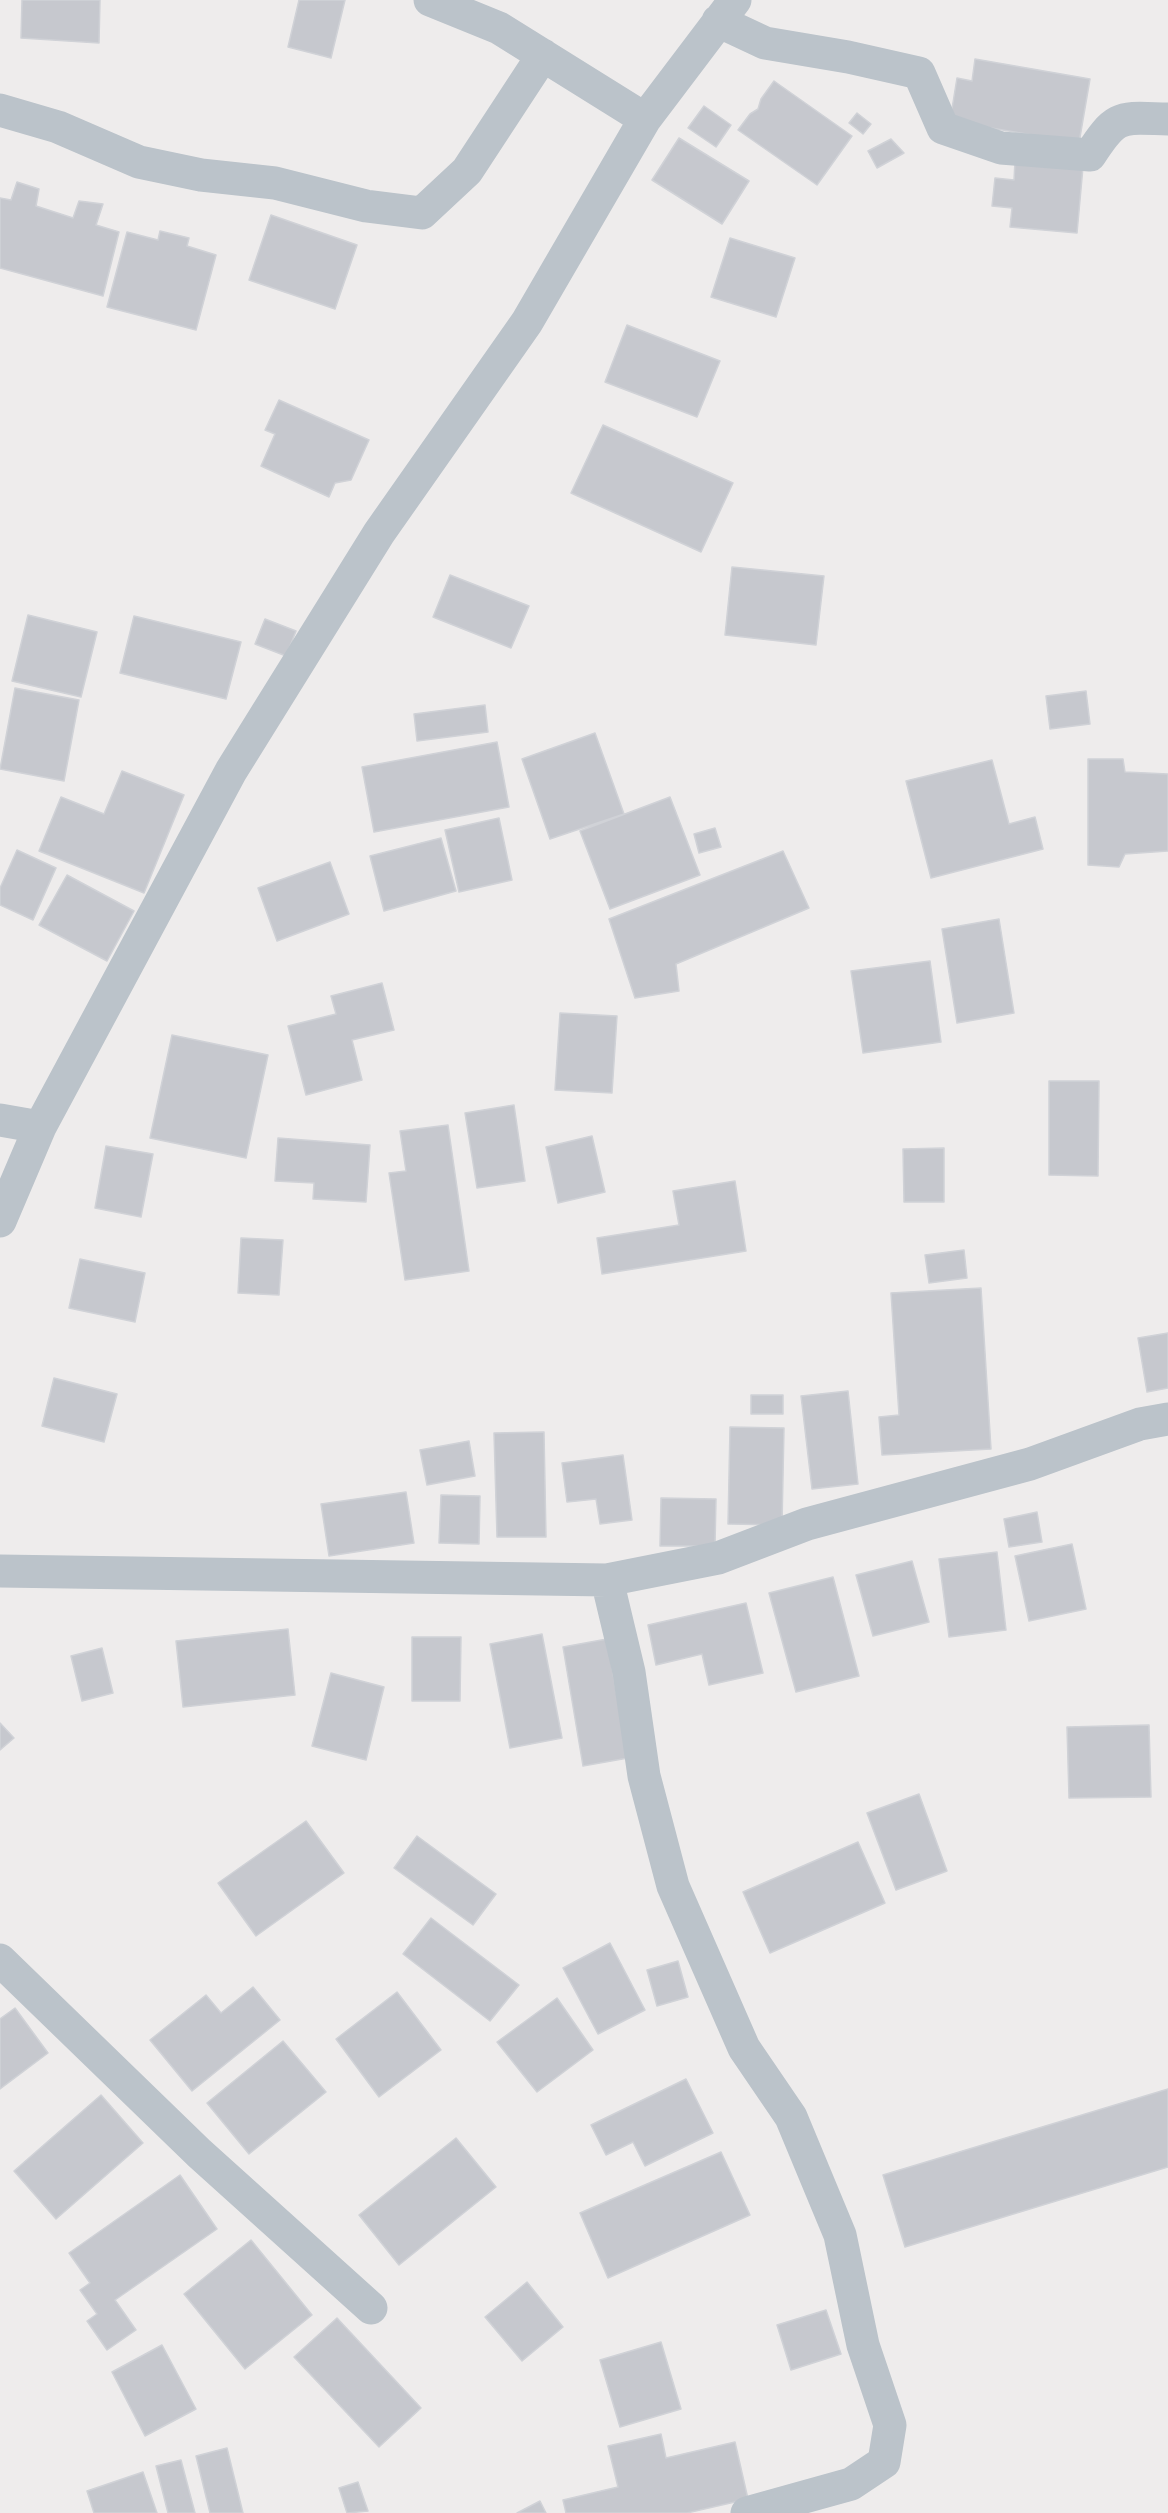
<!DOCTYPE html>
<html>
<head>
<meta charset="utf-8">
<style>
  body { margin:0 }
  canvas { display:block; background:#eeecec }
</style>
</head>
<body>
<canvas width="1168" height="2513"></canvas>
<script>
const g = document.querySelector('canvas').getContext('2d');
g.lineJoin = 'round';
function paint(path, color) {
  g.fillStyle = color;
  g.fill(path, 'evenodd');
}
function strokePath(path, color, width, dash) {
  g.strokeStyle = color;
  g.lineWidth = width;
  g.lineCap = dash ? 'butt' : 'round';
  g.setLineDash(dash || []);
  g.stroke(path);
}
const building = new Path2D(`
  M22,0H100L99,43L21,38Z
  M299,0H345L331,58L288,47Z
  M975,59L1090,79L1079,143L950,121L957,78L972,81Z
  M774,81L852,136L817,185L738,130L750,114L758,109L761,99Z
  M704,106L731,125L716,147L688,128Z
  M857,113L871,124L863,134L849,123Z
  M679,138L749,181L722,224L652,180Z
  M891,139L904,153L877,168L868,151Z
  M1015,161L1083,167L1077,233L1010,227L1012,208L992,206L995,178L1014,180Z
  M17,182L39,189L36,206L73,218L79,201L103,204L96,225L119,232L103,296L0,268V198L11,200Z
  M271,215L357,245L335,309L249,280Z
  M160,231L189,238L187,246L216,255L196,330L107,307L127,232L158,240Z
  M730,238L795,258L776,317L711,297Z
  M627,325L720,361L697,417L605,382Z
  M279,400L369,440L351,480L335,483L329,497L261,466L275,434L265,430Z
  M603,425L733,483L701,552L571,493Z
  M732,567L824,576L816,645L725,635Z
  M450,575L529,606L511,648L433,617Z
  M28,615L97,632L81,697L12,681Z
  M134,616L241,642L226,699L120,673Z
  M265,619L296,631L286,656L255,644Z
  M15,688L79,700L64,781L0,769Z
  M1086,691L1090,724L1050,729L1046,696Z
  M485,705L488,732L417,741L414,714Z
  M595,733L624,814L550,839L522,759Z
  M497,742L509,807L374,832L362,767Z
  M1088,759H1123L1125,772L1168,774V851L1125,854L1119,867L1088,865Z
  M992,760L1009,824L1035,817L1043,849L931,878L906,781Z
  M122,771L184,795L144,893L39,851L61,797L104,814Z
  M670,797L700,875L610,909L580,831Z
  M499,818L512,880L459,892L445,830Z
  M715,828L721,847L699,853L694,834Z
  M441,838L456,891L384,911L370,856Z
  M17,850L56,868L33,920L0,905V888Z
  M783,851L809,908L676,964L679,991L635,998L609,919Z
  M330,862L349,914L277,941L258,888Z
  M67,875L134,911L107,961L39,925Z
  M999,919L1014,1013L957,1023L942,929Z
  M930,961L941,1042L863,1053L851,971Z
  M382,983L394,1030L352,1040L362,1080L306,1095L288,1026L336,1014L331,996Z
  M560,1013L617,1016L612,1093L555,1090Z
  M172,1035L268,1055L246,1158L150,1138Z
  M1049,1081H1099L1098,1176L1049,1175Z
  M514,1105L525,1181L477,1188L465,1113Z
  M448,1125L469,1271L405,1280L389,1173L406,1171L400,1131Z
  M592,1136L605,1192L558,1203L546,1147Z
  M278,1138L370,1145L366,1202L313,1199L314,1183L275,1181Z
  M106,1146L153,1154L141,1217L95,1208Z
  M944,1148V1202H904L903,1149Z
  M735,1181L746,1251L602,1274L597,1238L679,1225L673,1191Z
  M241,1238L283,1240L279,1295L238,1293Z
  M964,1250L967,1278L929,1283L925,1255Z
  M80,1259L145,1273L135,1322L69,1308Z
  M981,1288L991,1449L882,1455L879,1417L899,1415L891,1293Z
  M1168,1333V1388L1147,1392L1138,1338Z
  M54,1378L117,1394L104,1442L42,1426Z
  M848,1391L858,1484L812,1489L801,1396Z
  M751,1395H783V1414H751Z
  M730,1427L784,1428L782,1525L728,1524Z
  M544,1432L546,1537H497L494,1433Z
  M469,1441L475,1476L427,1485L420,1450Z
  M623,1455L632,1520L600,1524L596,1499L567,1502L562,1463Z
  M406,1492L414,1543L329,1556L321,1504Z
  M441,1495L480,1496L479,1544L439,1543Z
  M661,1498L716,1499L715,1546H660Z
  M1037,1512L1042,1542L1009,1547L1004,1519Z
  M1072,1544L1086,1609L1029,1621L1015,1556Z
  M997,1552L1006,1630L949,1637L939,1559Z
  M912,1561L929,1622L873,1636L856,1575Z
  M833,1577L859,1676L796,1692L769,1593Z
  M746,1603L763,1673L709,1685L702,1654L656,1665L648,1625Z
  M288,1629L295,1695L183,1707L176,1641Z
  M542,1634L562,1738L510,1748L490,1644Z
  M412,1637H461L460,1701H412Z
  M607,1639L628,1758L583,1766L563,1647Z
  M102,1648L113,1693L82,1701L71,1656Z
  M331,1673L384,1687L366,1760L312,1746Z
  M0,1723L14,1738L0,1750Z
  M1149,1725L1151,1797L1069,1798L1067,1727Z
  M919,1794L947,1871L896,1890L867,1813Z
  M306,1821L344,1873L256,1936L218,1883Z
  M417,1836L496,1894L473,1925L394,1868Z
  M858,1842L885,1903L770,1953L743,1892Z
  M431,1918L519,1985L490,2021L403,1954Z
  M610,1943L645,2010L598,2034L563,1968Z
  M678,1961L688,1997L657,2006L647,1970Z
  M253,1987L280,2020L192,2091L150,2040L206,1995L221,2013Z
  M397,1992L441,2050L379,2097L336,2039Z
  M557,1998L593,2050L537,2092L497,2042Z
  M15,2008L48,2053L0,2089V2019Z
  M283,2041L326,2092L249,2154L207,2103Z
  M686,2079L713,2133L645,2166L633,2142L606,2155L591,2125Z
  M1168,2089V2167L905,2247L883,2175Z
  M101,2095L143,2143L56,2219L14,2171Z
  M456,2138L496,2187L399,2265L359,2215Z
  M721,2152L750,2215L608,2278L580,2213Z
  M180,2175L217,2229L115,2300L136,2330L107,2350L87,2321L97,2314L80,2290L90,2283L69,2253Z
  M251,2240L312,2315L245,2369L184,2294Z
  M527,2282L563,2327L522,2361L485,2317Z
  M826,2310L841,2354L791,2370L777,2325Z
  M337,2318L421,2408L379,2447L294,2357Z
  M661,2342L681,2409L620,2427L600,2360Z
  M162,2345L196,2409L145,2436L112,2372Z
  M661,2434L666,2458L735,2442L748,2499L687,2513H566L563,2500L618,2487L608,2446Z
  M227,2448L243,2513H210L196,2456Z
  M181,2460L195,2513H168L156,2466Z
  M143,2472L157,2513H94L87,2491Z
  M358,2482L368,2511L347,2513L339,2488Z
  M540,2501L546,2513H517Z`);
paint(building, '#c6c8ce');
strokePath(building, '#d0d2d7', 1.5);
strokePath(new Path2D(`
  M430,0L499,28L645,119
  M718,21L765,43L848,57L919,73L943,128L1001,148L1090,155C1117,113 1120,118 1168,119
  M0,110L58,127L139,162L201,175L275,183L366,206L422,213L467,171L543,55
  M0,1120L40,1127
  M0,1221L40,1127L231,771L379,533L527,322L645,119L735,0
  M0,1571L607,1580L718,1558L807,1524L1030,1464L1140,1424L1168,1419
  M607,1580L629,1672L644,1776L673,1886L744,2048L791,2117L840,2235L863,2345L890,2425L884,2462L851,2484L747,2513
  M0,1960L199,2153L371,2308`), '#bbc3ca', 33);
</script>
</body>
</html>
